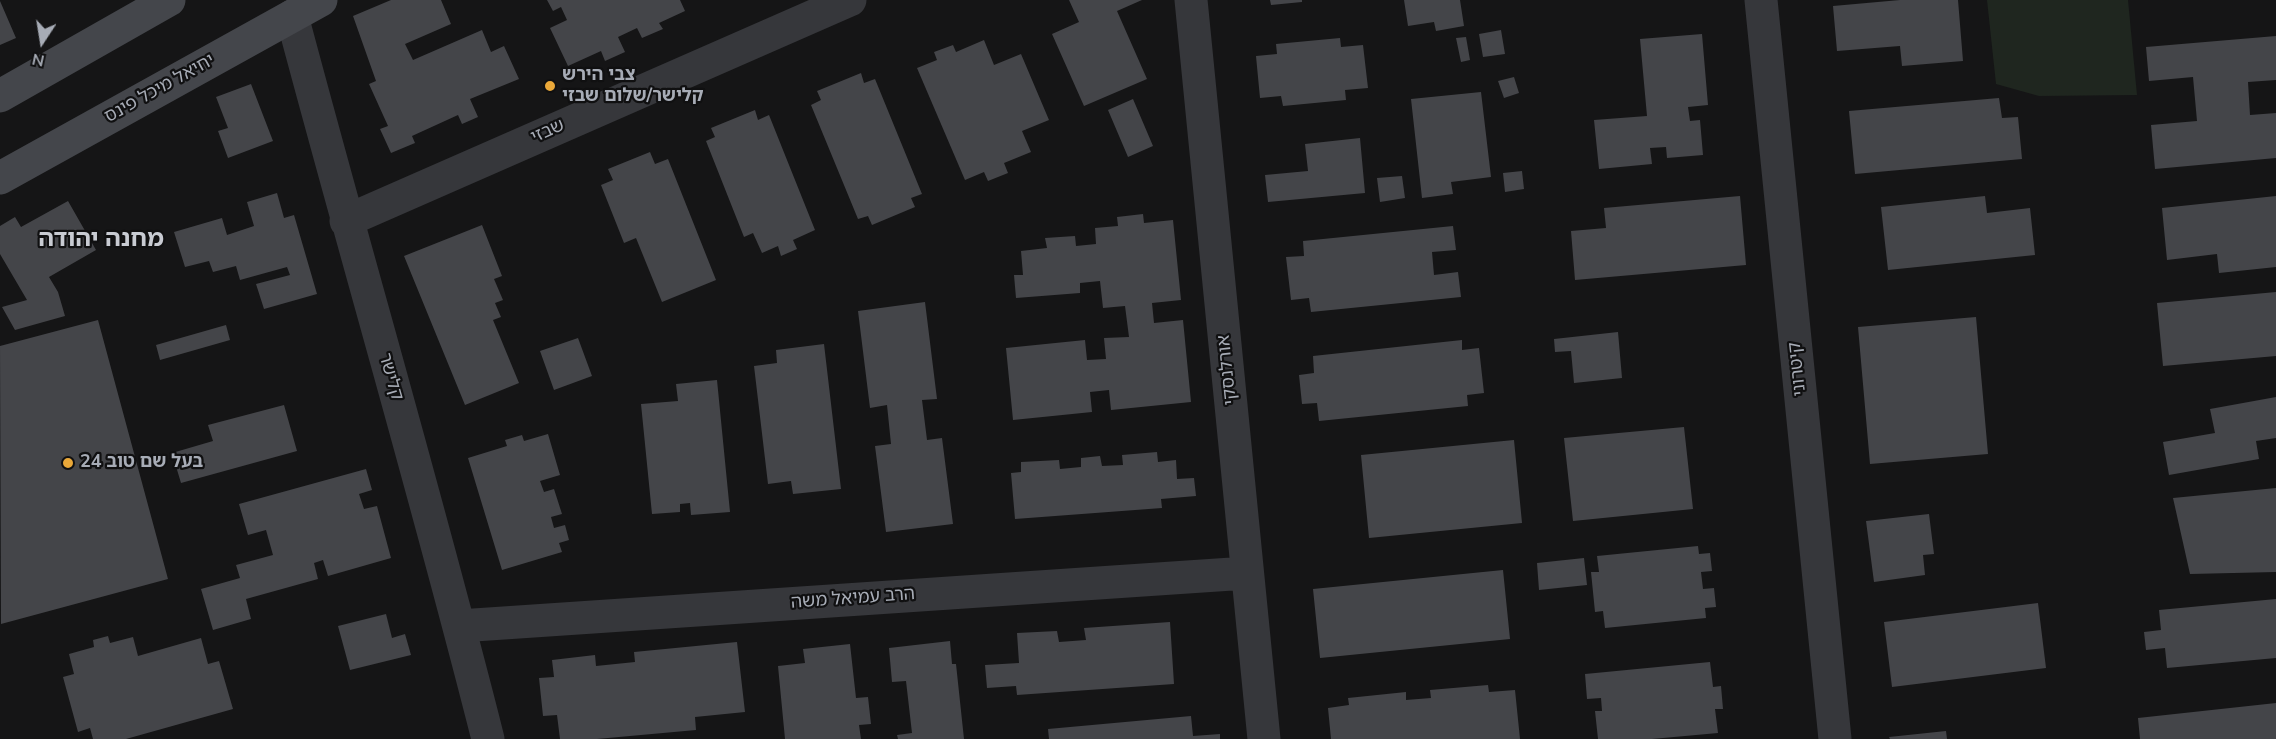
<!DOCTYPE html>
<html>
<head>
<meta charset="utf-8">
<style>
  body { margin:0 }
  #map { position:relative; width:2276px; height:739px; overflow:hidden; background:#151516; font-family:"Nunito Sans",sans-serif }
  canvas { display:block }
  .north { position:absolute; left:12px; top:12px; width:60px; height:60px; -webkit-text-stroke:4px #101011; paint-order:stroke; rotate:192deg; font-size:16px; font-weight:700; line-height:24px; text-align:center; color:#a7acb6 }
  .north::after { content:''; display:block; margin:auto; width:21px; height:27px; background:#a7acb6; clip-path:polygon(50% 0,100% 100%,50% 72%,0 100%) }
</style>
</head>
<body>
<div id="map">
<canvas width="2276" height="739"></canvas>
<div class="north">N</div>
</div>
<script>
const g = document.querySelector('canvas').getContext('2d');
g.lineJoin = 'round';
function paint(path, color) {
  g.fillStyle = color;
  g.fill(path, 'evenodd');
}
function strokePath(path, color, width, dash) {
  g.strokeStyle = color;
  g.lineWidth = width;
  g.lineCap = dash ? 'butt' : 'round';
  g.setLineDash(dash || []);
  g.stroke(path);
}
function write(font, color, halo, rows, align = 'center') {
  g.font = font + ' "Nunito Sans","Noto Sans Hebrew",sans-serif';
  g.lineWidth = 4.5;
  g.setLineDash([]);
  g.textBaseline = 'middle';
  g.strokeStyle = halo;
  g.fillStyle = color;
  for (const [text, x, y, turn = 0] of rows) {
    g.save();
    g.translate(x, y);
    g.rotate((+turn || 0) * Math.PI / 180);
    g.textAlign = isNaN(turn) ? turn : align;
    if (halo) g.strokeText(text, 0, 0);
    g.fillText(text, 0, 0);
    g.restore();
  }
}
paint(new Path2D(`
  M1987,0H2128L2137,95L2039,96L1996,84Z`), '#1f261f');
paint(new Path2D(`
  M391,0H441L451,24L405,44L413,60L482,30L491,52L504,46L519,79L470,99L478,117L462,124L458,115L412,136L415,143L391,153L380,129L388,126L369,84L376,81L353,16Z
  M547,0H680L685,11L659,23L663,29L642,38L637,28L618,37L625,52L605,61L601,51L568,66L550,28L567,20L561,7L553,11Z
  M1069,0H1142L1117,11L1147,79L1084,106L1052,34L1079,22Z
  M1270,0H1302V2L1271,5Z
  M1404,0H1460L1464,26L1436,31L1434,22L1408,26Z
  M1900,0H1958L1963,61L1902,66L1900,46L1837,51L1833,6Z
  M0,1L16,38L0,45Z
  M1501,30L1505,54L1483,57L1479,34Z
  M1702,34L1708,105L1688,107L1690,121L1700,120L1703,155L1667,158L1666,147L1650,148L1652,164L1599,169L1594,120L1647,116L1640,39Z
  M2276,36V80L2248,82L2250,115L2276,113V158L2155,169L2151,125L2197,121L2193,77L2149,81L2146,47Z
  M1466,37L1470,60L1461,62L1456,38Z
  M1340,38L1341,47L1363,45L1368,88L1345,90L1346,100L1283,106L1281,96L1260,98L1256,56L1277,54L1276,44Z
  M984,40L994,65L1021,54L1049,120L1022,131L1031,152L1004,163L1008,173L988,181L984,172L965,180L917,68L937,60L934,52L953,45L956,52Z
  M861,73L864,83L875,79L922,194L911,198L915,207L872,225L868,216L858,219L811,105L821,100L817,91Z
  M1514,77L1519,93L1504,98L1498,81Z
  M251,84L273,141L228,158L218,131L228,128L216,97Z
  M1481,92L1491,177L1451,182L1453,194L1422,198L1411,99Z
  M1999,98L2002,118L2018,117L2022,159L1855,174L1849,111Z
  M1133,99L1153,146L1128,157L1108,110Z
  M755,110L758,120L769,115L815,230L793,240L797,249L781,256L778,246L762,253L753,233L744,237L706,141L715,137L711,128Z
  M1360,138L1365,193L1268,202L1265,175L1308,171L1305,144Z
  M650,152L655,164L668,159L716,280L662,302L636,238L624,243L601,185L613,180L608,169Z
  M1522,171L1524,189L1505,192L1503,173Z
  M1402,176L1405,198L1380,202L1377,178Z
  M277,193L284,218L294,215L317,294L264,309L256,284L290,275L287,267L240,280L236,266L213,272L209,261L185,267L174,232L222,218L227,235L254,226L247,202Z
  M1740,196L1746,265L1575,280L1571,231L1606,228L1604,208Z
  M1985,196L1987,213L2030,208L2035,255L1888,270L1881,207Z
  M2276,196V267L2219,273L2217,254L2167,260L2162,208Z
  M68,201L96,250L49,277L58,292L65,316L15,330L2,307L27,300L0,254V226L15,217L21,227Z
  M1143,214L1144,223L1173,220L1181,300L1152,303L1154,323L1183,320L1191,402L1111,410L1109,390L1090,392L1092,412L1013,420L1006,348L1085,340L1087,360L1106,359L1104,338L1129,337L1125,306L1103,308L1100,281L1080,283V293L1016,298L1014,275H1023L1021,251L1047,248L1045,238L1075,236L1076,246L1096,244L1095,228L1118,226L1117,217Z
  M482,225L502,276L494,279L503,300L495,303L501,317L493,320L519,383L465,405L404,256Z
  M1453,226L1456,250L1432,252L1434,275L1458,272L1461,297L1311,312L1309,298L1291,300L1286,257L1304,256L1303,241Z
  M2276,292V356L2163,366L2157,303Z
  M925,302L937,399L922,400L927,440L942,438L953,524L886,532L875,446L891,444L887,405L870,408L858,311Z
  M1976,317L1988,454L1870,464L1858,327Z
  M98,320L168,579L1,624L0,346Z
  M226,325L230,340L160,360L156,345Z
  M1618,332L1622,378L1574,383L1571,351L1555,352L1554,339Z
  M578,338L592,376L554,390L540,351Z
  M1462,340V350L1479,348L1484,393L1467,395L1468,406L1319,421L1317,403L1302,404L1299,375L1314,373L1313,356Z
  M824,344L841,489L793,494L791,481L768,484L754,366L777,363L776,350Z
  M717,380L730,512L691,515L690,503L680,504V512L652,514L641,404L678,401L676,384Z
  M2276,397V438L2256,441L2259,459L2169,475L2163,442L2215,433L2210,409Z
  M284,405L297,451L181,483L172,453L213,441L208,425Z
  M1684,427L1693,509L1573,521L1564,438Z
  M548,434L560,475L540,481L544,492L554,489L562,514L551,517L554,528L565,525L569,540L559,543L562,552L502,570L468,458L507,446L505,440L522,435L524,441Z
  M1514,440L1522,523L1369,538L1361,455Z
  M1157,452L1158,462L1176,460L1177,479L1194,478L1196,496L1161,499L1162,508L1015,519L1011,473L1021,472V462L1059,460L1060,469L1081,467V458L1100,456L1102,466L1123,465L1122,455Z
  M366,469L372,490L359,494L364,509L377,506L391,558L328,576L323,560L314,563L318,579L246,599L251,619L213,630L201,589L240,578L236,565L273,555L266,530L248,535L239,504Z
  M2276,488V572L2190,574L2173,498Z
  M1929,514L1934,554L1923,555L1925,575L1874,582L1866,521Z
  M1698,546L1699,554L1710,553L1712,571L1701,572L1703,589L1714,588L1716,607L1705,608L1706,618L1605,628L1603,611L1595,612L1591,572H1599L1597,556Z
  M1584,558L1587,585L1539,590L1537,563Z
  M1503,570L1510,639L1320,658L1313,589Z
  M2276,599V658L2167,668L2165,648L2146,650L2144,632L2161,630L2159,610Z
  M2038,603L2046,668L1892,687L1884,622Z
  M386,614L392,638L405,634L411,655L350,670L338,626Z
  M1170,622L1174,684L1017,695L1016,686L987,688L985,665L1019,663L1017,633L1057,631L1059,642L1086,640L1084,628Z
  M108,636L110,643L133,637L138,656L201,638L208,664L219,661L233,709L126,739H93L90,728L78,732L63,677L74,674L69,654L94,647L93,640Z
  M950,641L952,664H956L964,739H898L897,735L912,733L906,681L892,682L889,648Z
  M737,642L745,712L695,717L696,730L597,739H560L557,715L543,716L539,678L554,677L552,660L595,655L596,666L635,662L634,652Z
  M850,644L856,698L868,697L871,724L859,725L861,739H785L778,666L805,663L803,649Z
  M1710,662L1713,687L1721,686L1723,709H1715L1718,733L1652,739H1598L1595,711H1602L1601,698L1587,699L1585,674Z
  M1488,685L1489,692L1515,690L1520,739H1331L1328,708L1349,705L1348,698L1406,692V700L1431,698L1430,690Z
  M2276,703V739H2140L2138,718Z
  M1191,716L1193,736L1220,734V739H1049L1048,729Z
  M1946,731L1947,739H1890L1889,737Z`), '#444549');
strokePath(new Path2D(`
  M1191,0L1264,739
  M1761,0L1835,739
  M292,16C356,257 427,497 488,739
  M346,221L850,0
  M459,626L1247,573`), '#36373b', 33);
strokePath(new Path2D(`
  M0,96L169,0
  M0,178L321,0`), '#44464b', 33);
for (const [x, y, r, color] of [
  [550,86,6,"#eaa839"],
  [68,463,6,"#eaa839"]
]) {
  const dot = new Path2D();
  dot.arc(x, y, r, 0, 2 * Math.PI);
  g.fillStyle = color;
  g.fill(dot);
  strokePath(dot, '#101011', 2);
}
write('bold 18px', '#a7acb6', '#101011', [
  ["צבי הירש",562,76],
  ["קלישר/שלום שבזי",562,97],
  ["בעל שם טוב 24",80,463]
], 'left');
write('18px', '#a7acb6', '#101011', [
  ["יחיאל מיכל פינס",160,89,-29],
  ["שבזי",548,132,-24],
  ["קיטרוני",1798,369,-96],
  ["אורלנסקי",1228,370,-96],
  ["קלישר",390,377,74],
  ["הרב עמיאל משה",853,599,-4]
]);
write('bold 24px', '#c8cbd2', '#101011', [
  ["מחנה יהודה",101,240]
]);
</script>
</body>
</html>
